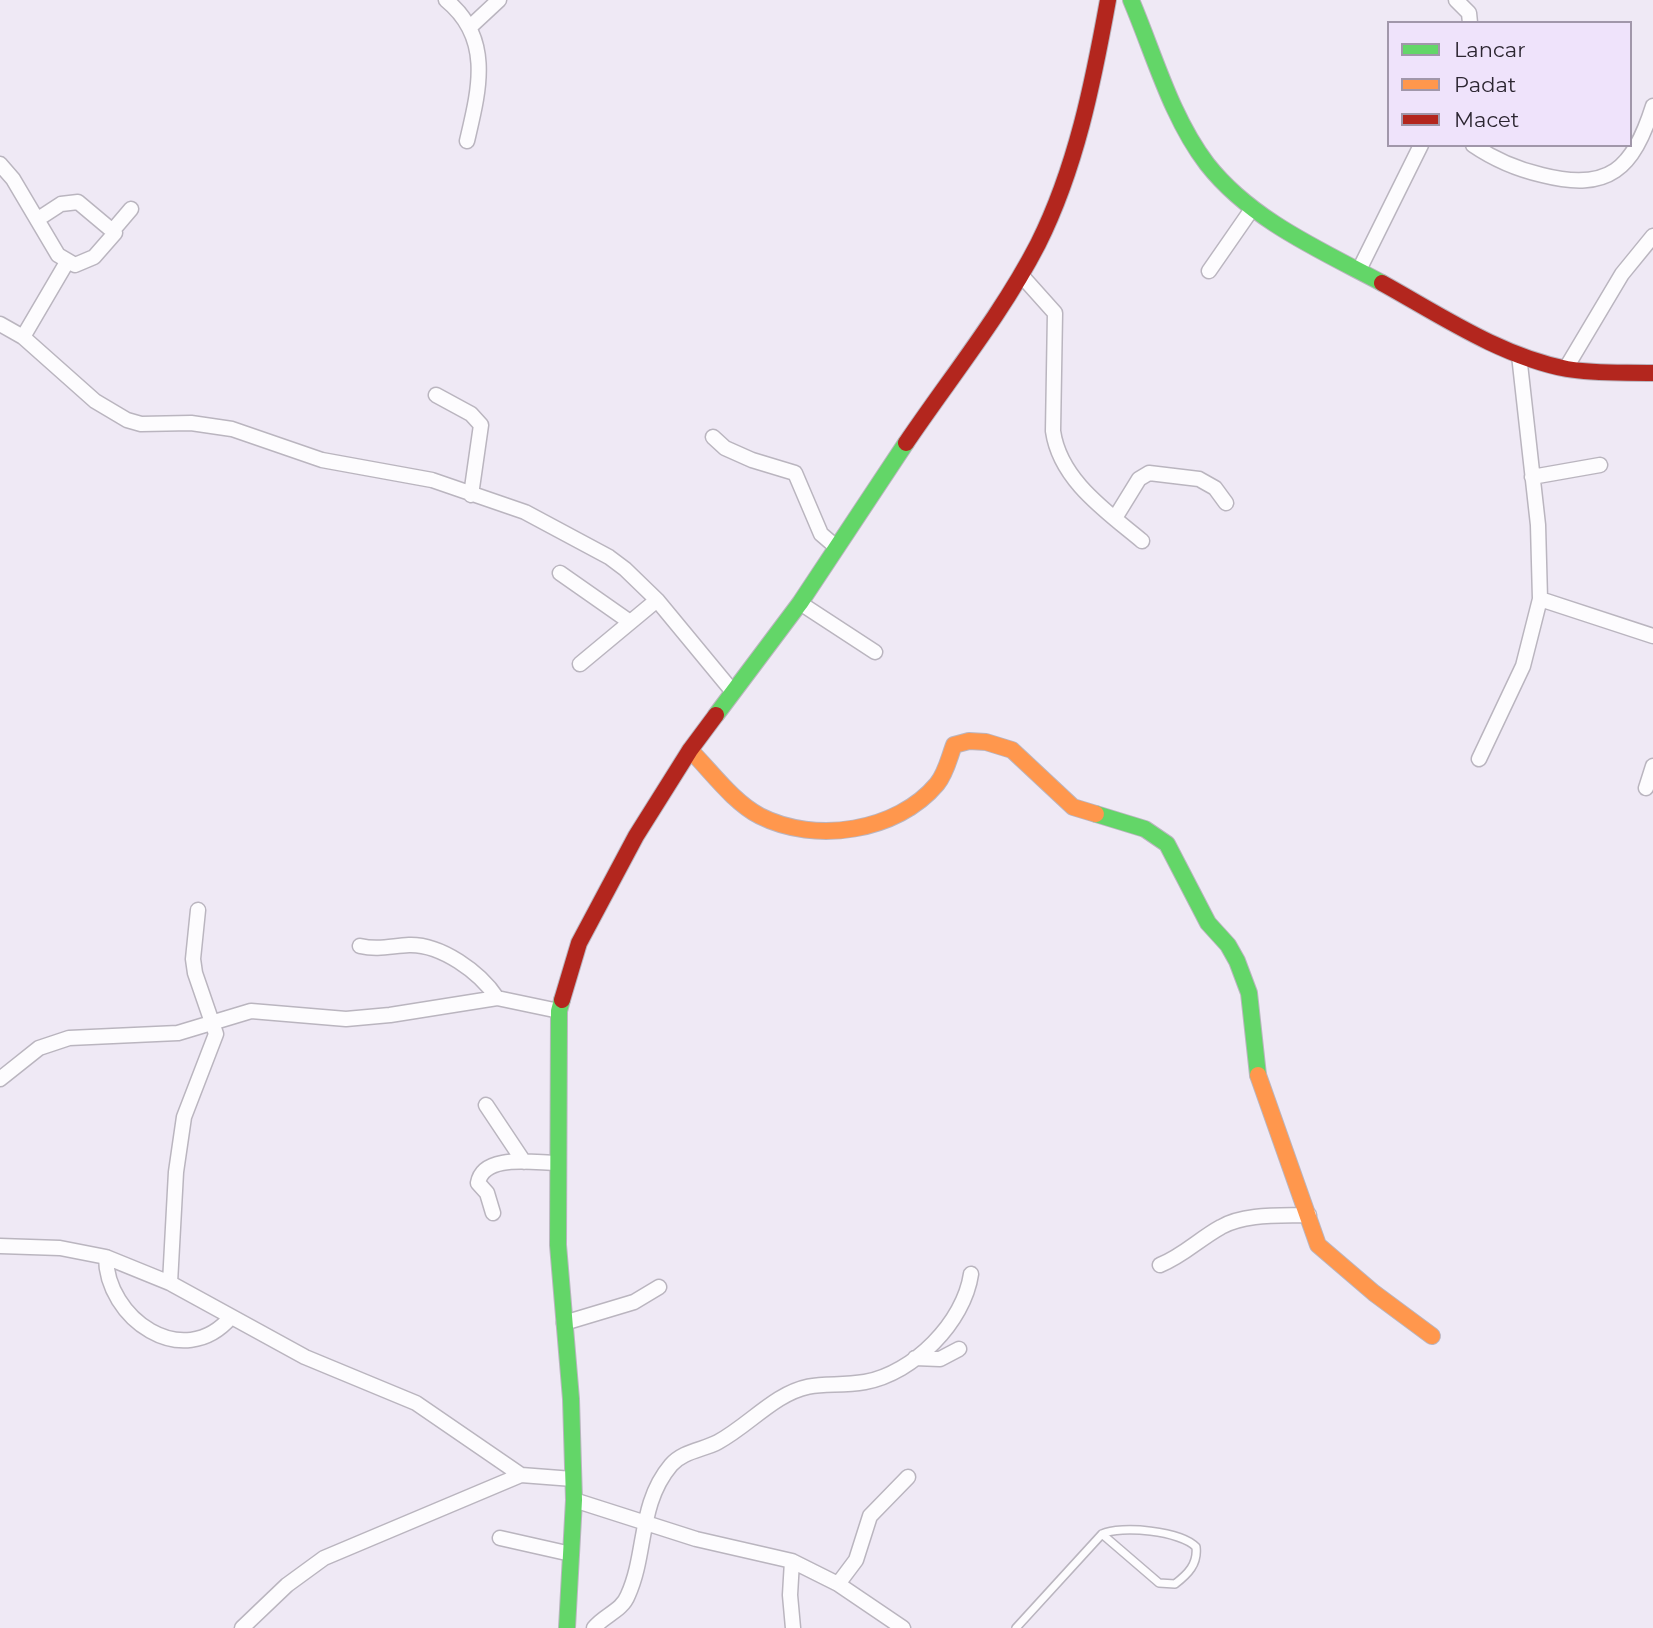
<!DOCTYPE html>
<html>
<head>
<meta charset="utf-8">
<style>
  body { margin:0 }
  #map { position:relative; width:1653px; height:1628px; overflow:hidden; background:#efe9f5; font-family:Montserrat,sans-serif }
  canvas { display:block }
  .legend { position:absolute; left:1387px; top:21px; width:245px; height:126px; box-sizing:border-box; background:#efe3fb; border:2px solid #a197aa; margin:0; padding:9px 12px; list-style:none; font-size:21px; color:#2c2631 }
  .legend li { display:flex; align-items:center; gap:14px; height:35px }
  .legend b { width:35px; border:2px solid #a197aa }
</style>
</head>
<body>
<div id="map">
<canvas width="1653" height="1628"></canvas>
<ul class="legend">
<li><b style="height:9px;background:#63d668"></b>Lancar</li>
<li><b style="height:9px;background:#ff974d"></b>Padat</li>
<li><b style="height:9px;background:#b3261e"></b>Macet</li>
</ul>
</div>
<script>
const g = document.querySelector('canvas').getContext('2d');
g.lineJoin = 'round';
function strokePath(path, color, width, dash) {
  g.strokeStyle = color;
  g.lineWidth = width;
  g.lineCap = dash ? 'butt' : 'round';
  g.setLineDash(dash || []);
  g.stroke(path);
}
const lane = new Path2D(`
  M1016,1628L1102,1534C1121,1525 1181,1531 1196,1547C1198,1564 1188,1574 1175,1584L1159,1583L1102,1534`);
const street = new Path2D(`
  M446,0C493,38 479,90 467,141
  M1456,0L1469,13L1470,23
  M470,27L499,0
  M1473,145C1495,160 1516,169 1542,175C1609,192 1633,169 1653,106
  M0,164L13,179L58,255L75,265L94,257L115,233L78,202L61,204L38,219
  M114,229L131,209
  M1359,270L1421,145
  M1209,271L1252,209
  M1021,275L1055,313L1053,431C1060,480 1106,511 1142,541
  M0,324L23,337L95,401L127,420L141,424L191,423L232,429L322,460L432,480L525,512L609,557L625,569L657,600L733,692
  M23,337L67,262
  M1566,368L1622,274L1653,236
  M436,395L471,414L481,425L471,495
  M713,437L725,448L752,460L795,473L821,534L835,546
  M1532,477L1600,465
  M1115,518L1139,479L1149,473L1199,479L1215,488L1226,503
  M560,573L630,622
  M1540,599L1653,636
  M800,603L875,652
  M580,664L657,600
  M1479,759L1523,666L1540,599L1538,525L1519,355
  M1646,788L1653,766
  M360,946C378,950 391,946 409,945C441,944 480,972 497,998
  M0,1079L39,1048L69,1038L178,1033L251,1011L346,1019L390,1015L497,998L559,1011
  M486,1105L524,1162
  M493,1213L487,1193L478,1183C483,1153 535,1163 556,1163
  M0,1246L60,1248L106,1257L170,1283L305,1357L416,1403L521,1475
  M106,1257C106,1318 183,1373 231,1317
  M1160,1265C1183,1256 1199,1239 1221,1227C1245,1213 1282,1216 1309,1215
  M170,1283L176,1172L184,1117L216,1034L195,973L193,959L198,910
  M564,1323L634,1302L659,1287
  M915,1358L940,1359L959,1349
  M574,1500L696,1539L792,1561L838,1584L903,1628
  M500,1538L571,1554
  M792,1561L790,1595L793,1628
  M838,1584L856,1560L870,1516L908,1477
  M242,1628L287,1585L324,1558L521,1475L573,1479
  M594,1628C604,1615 622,1611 628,1595C647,1553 638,1504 671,1465C683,1451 703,1450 718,1442C740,1430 758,1412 779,1399C813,1378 830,1388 865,1382C914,1373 964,1322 971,1274`);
const fast = new Path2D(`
  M1131,0C1154,54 1171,117 1207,164C1251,220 1320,250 1382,283
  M716,715L800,603L906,443
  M1096,814L1145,829L1167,844L1208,923L1228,945L1237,961L1249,993L1258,1075
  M562,1000L559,1011L558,1245L571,1399L574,1500L567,1628`);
const slow = new Path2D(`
  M690,750C711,771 733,802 760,816C815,844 897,832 937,784C946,773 949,758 954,745L969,741L986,742L1012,750L1073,807L1096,814
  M1258,1075L1318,1245L1374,1293L1432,1336`);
const jam = new Path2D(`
  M1382,283C1440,315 1500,356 1567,369C1595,374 1624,372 1653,373
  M906,443C950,378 1002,314 1038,244C1076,168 1093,83 1108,0
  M562,1000L579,943L636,836L690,750L716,715`);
strokePath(lane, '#bab5bf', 10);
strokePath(street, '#bab5bf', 17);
strokePath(fast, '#bab5bf', 18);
strokePath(slow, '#bab5bf', 18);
strokePath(jam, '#bab5bf', 18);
strokePath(lane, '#fdfcfe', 7);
strokePath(street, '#fdfcfe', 14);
strokePath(fast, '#63d668', 16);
strokePath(slow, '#ff974d', 16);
strokePath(jam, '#b3261e', 16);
</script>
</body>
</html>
